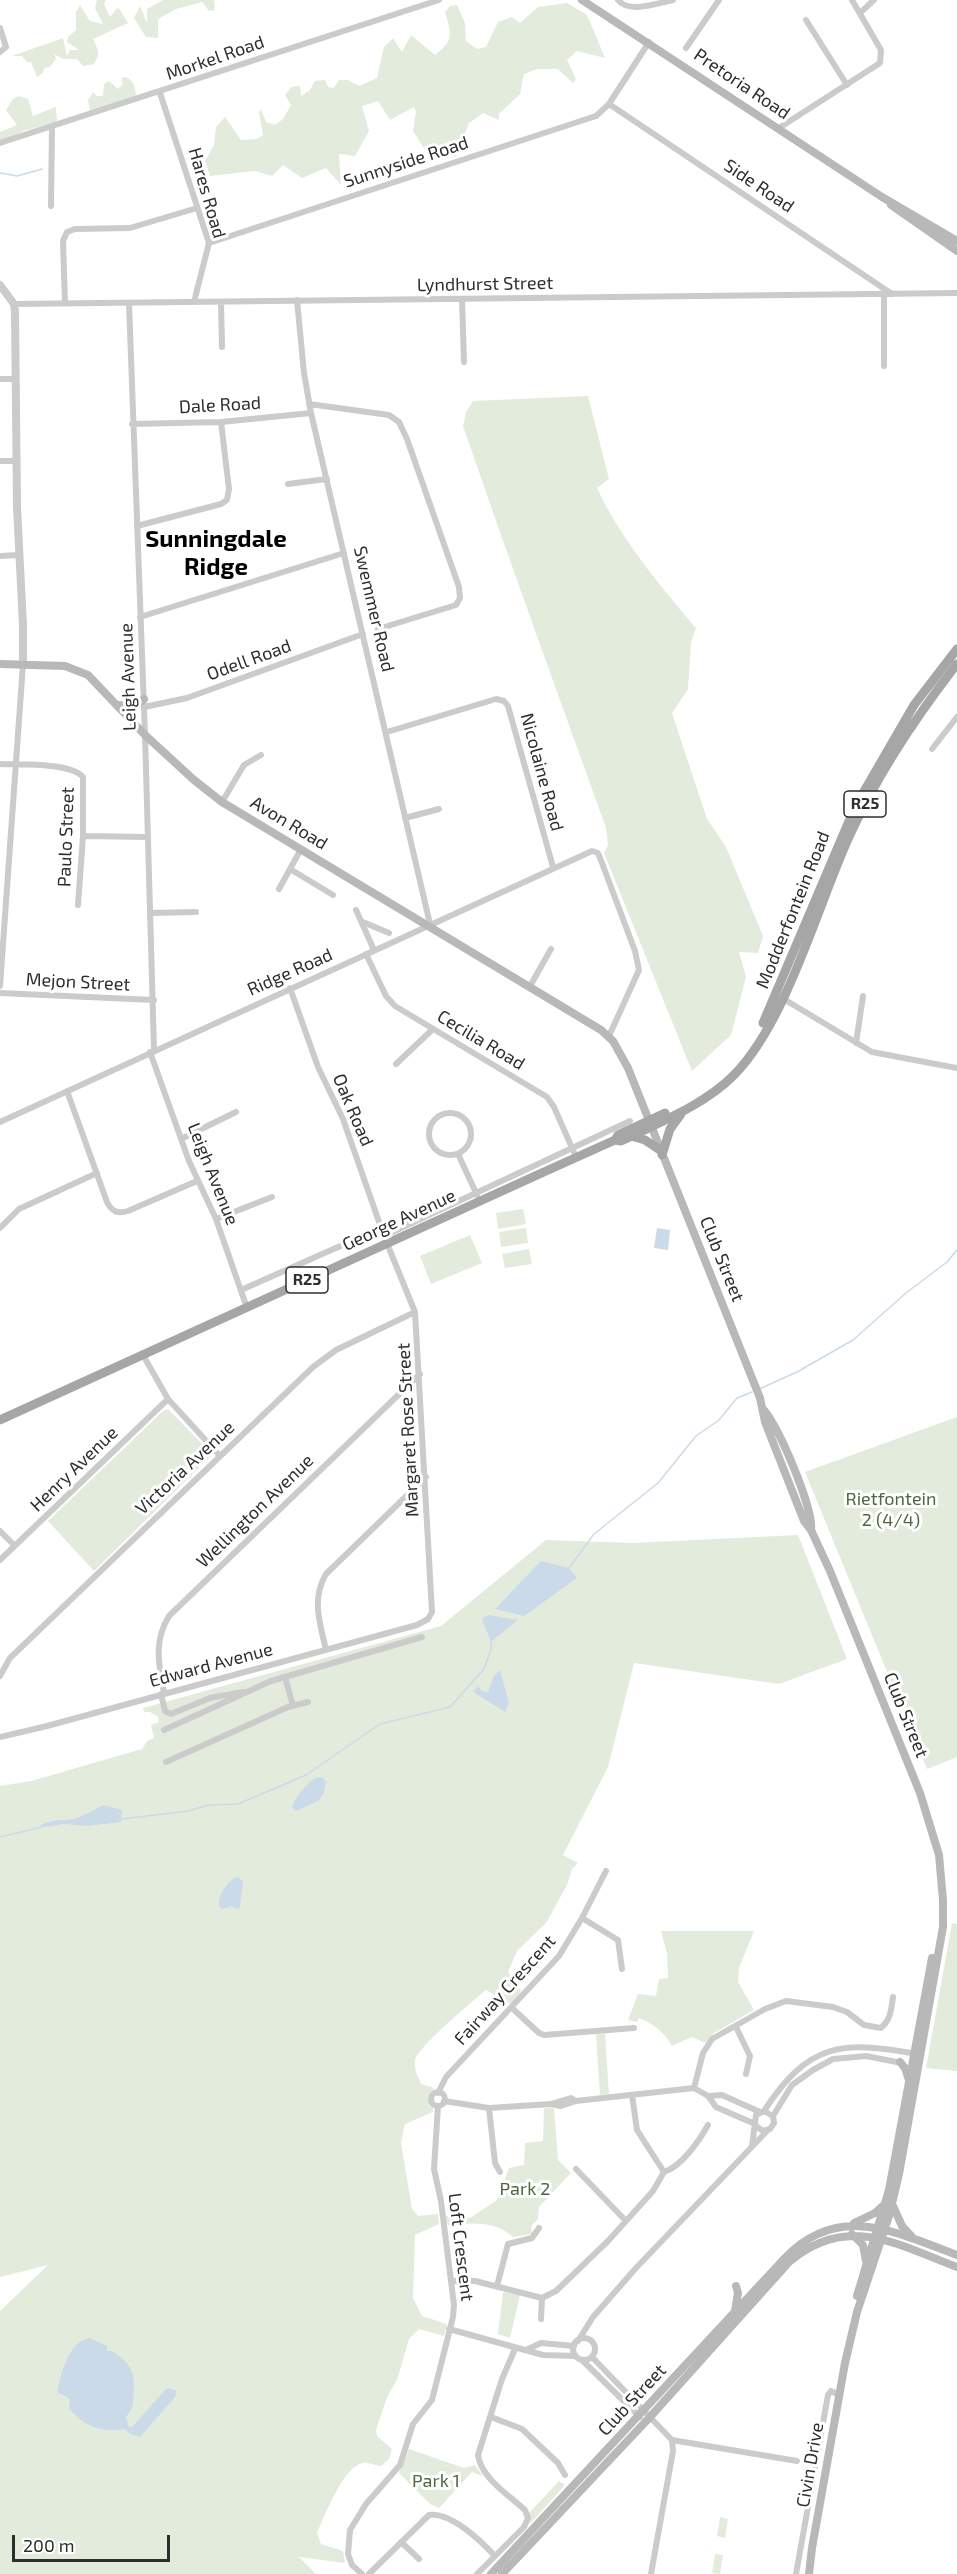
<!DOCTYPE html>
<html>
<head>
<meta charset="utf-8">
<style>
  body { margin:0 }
  #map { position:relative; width:957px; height:2574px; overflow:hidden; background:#fff; font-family:"Exo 2",sans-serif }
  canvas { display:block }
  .scale { position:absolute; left:12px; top:2535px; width:158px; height:27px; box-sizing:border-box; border:3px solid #2e2e2e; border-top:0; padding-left:8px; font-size:18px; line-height:21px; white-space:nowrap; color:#2e2e2e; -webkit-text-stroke:4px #fff; paint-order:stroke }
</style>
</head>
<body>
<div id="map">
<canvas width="957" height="2574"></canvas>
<div class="scale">200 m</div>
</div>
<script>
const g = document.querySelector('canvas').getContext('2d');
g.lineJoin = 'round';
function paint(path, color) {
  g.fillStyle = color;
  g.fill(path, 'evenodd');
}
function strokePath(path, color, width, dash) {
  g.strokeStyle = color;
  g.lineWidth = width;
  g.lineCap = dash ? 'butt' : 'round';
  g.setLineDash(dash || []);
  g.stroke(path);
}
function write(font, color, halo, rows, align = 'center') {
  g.font = font + ' "Exo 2",sans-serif';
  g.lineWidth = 6;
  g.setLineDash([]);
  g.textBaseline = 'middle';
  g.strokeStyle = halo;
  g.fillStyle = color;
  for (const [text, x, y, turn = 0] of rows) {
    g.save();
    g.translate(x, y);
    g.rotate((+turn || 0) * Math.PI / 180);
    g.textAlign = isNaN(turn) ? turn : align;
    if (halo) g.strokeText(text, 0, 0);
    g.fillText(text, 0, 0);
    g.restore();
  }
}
paint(new Path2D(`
  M97,0H106L104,4L110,17L118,7L128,23L93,39C98,50 101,53 94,64L83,66L77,59H63L54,54L56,59L50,67L44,68L43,73L37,77L31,62H27L22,56H12L63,38L67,56L70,50H79L67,42L68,37L76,30V12L80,5L90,21L103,24L95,8Z
  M163,0H214L215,10L209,11L202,2L176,9L158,19V38L146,37L134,18L140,6L147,23V9Z
  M567,3L587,15L605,58L577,51L567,60L576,79L573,83L558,69H537L524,74L520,94L499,114V120L483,113L469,123L456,157L423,147L413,131L416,112L414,107L390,120L378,101L362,106L369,131L355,156L339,154L341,185L326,168L302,178L283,165L272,176L255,171L210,176L205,161L214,145L216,127L225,117L241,140L257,139L263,135L259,112L261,109L266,122L275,125L283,119L291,105L285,95L291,87L300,86L301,96L310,90L315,81L325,80L328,87L334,88L339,80H348L359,86L377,78L384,47L393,38L402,52L411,35L435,55C455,40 451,34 445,12L450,6L457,5L465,23L466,41L477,49L486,47L498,22L512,17L520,23L538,7Z
  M126,77C134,81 135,87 136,95L130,100L90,112L88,100L93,92L97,96H103L104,84L109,81L118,89L123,84L121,78Z
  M19,96L28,99L33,116L56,107L57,122L23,131L0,145V132L17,125L6,110L13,99Z
  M588,396L609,479L597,488C620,538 661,587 696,628L691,643L688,689L672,713L707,819L726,847L763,936L758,953L739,952L746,977L731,1035L692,1071L604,853L608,845L606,828C558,694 509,560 463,426L466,412L473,401Z
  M523,1209L526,1224L498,1229L496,1213Z
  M526,1228L528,1243L501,1247L499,1232Z
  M470,1235L482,1263L431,1284L420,1256Z
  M529,1249L532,1264L505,1268L502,1254Z
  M168,1409L210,1452L211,1456L94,1571L48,1521L163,1411Z
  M957,1417V1757L927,1769L805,1472Z
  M798,1535L847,1659L779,1684L634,1663L608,1767L563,1855L578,1863L572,1869L567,1885L546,1923L517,1951L508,1972L521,1991L513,2005L486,1990C472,2002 417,2047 415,2061C414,2069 418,2077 421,2084L434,2088L428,2098L433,2107V2112L405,2124L401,2143L412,2209L418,2216L438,2214L439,2224L415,2235L413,2298L422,2316L447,2324L444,2336L419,2329L409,2339L397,2380L387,2397L376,2430L377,2436L392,2449L389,2459L381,2466C375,2466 369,2462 363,2463C344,2465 324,2517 317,2533L321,2544L343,2551L345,2563L299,2557L316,2574H0V2311L48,2265L0,2277V1786L31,1781L142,1749L147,1741L154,1738L151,1725L159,1722L158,1717L150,1712H144L143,1708L441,1626L546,1540L633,1543Z
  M952,1923L957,1924V2071L926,2068Z
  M661,1931H754L739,1968L738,1982L754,2010L714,2033L705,2043L692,2037L672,2046C664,2032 654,2024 639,2018L637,2022L628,2020L638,1994L656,1996L659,1979L668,1978L667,1953Z
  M596,2034H605L609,2094L600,2095Z
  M544,2108H554L558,2160L571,2173L539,2207L538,2219L531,2226L532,2234L513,2237C495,2220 471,2223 448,2225L445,2216L470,2218L497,2200L509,2168L524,2165L525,2143L543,2141Z
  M503,2292L520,2295L510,2338L498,2334Z
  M409,2449L464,2468L475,2465L483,2476L472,2472L439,2508L430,2504L399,2473Z
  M559,2481L565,2485L530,2524L529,2513Z
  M720,2517L728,2519L725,2538L717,2536Z
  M715,2554L723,2555L720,2574L712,2573Z`), '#e3ebdd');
paint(new Path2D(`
  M657,1228L670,1230L668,1250L654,1248Z
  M541,1561L569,1568L577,1578L524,1616L495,1609Z
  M488,1615L518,1620L491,1642L482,1619Z
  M500,1670L509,1703L505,1712L473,1692L478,1686L482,1691L488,1692L494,1676Z
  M317,1777L323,1778L326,1782L324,1793L318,1801L296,1811L292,1807C296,1796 307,1783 317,1777Z
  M103,1805L122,1810L121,1822L87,1826L64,1824L38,1828C46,1819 61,1821 74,1819C81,1817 96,1809 103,1805Z
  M237,1877L243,1881L240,1907L237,1909L232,1906L222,1909L219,1906C218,1895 227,1881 237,1877Z
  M89,2338L107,2346V2351H112C129,2362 135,2370 134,2391C132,2406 136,2404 126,2417L129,2427H132L167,2388L176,2390L175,2397L140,2437L130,2434L125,2429C102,2433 84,2427 69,2408L70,2399L57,2392C61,2374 69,2341 89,2338Z`), '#cbdae9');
strokePath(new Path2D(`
  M0,173L17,176L42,169
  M759,1389L797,1372L853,1340L906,1293L947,1262L957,1250
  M569,1568L594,1534L658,1483L696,1436L719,1420L737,1398L752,1392
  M122,1819L188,1811L209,1805L238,1804L306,1775L380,1724L450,1707L484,1669L491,1650V1642
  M0,1837L38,1828`), '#cbdae9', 1.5);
strokePath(new Path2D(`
  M618,0C629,14 658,3 673,0
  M860,13L874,0
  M806,20L847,85
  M0,28L6,47L0,52
  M686,48L719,0
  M160,93L209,243L194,302
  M609,104L892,294
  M779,128L880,63L881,50L852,0
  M0,143L439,0
  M51,206L52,127
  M209,243L596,116L609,104L649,42
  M884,294V366
  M462,299L464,362
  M297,300L304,373L311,413L430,924
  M221,302L222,347
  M65,303L63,241L67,232L75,229L130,228L197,208
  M129,303L145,735L154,1050
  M14,304L957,293
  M0,379H15
  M309,404L389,415L399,422L407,439L459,587L460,598L456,605L378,629
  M132,424L221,422L311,413
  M0,461H16
  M288,484L327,479
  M137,526L221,504L227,500L229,489L221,422
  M0,556L19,555
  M140,617L344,553
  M144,707L187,698L363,634
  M387,732L496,699L504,701L508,706L553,867
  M932,749L957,717
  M0,764C20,765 70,762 83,777V836L78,905
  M222,802L244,765L261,755
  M405,818L439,809
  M83,836L148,837
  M290,869L333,895
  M279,889L301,849
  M356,910L374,950
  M150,913L196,912
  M363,922L389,933
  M366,954L386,996L395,1006L547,1097L554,1107L576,1157
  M0,986L23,664
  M529,988L551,949
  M0,993L154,1000
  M782,998L872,1052L957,1068
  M856,1043L863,996
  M150,1052L189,1161L216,1219L247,1308
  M396,1064L433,1029
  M67,1091L107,1202C112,1212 118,1214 128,1211L197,1181
  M429 1134a21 21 0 1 1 42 0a21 21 0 1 1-42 0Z
  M0,1122L592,851L598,853L602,863L635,951L639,970L609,1036
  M181,1139L236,1112
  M458,1154L477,1195
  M216,1219L272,1197
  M0,1228L19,1209L97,1173
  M384,1236L630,1121
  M241,1290L381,1228
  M143,1355L168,1399L220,1456
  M0,1531L15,1546
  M0,1560L168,1399
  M326,1650C320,1623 311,1600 326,1574L426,1477
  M0,1676L10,1658L313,1367L336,1350L415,1312
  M285,1677L293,1706
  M164,1693C159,1665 153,1642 169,1616L420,1374
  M161,1694L165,1711L171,1714L210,1698L243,1692
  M164,1730L271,1681L422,1637
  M0,1737L47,1726L417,1625L428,1619L432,1612L415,1312L384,1236L343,1119L318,1067L290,988
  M166,1762L288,1707L308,1702
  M582,1918L618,1940L622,1969
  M512,2008L539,2033L544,2035L634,2028
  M736,2027L750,2056L746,2074
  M694,2088L703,2053L712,2039L765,2009L786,2001L833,2007L847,2012L864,2025L881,2028C891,2019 891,2010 893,1997
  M431 2099a7 7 0 1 1 14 0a7 7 0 1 1-14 0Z
  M438,2093L446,2077L559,1956L582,1918L606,1871
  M632,2095L637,2130L664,2172
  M708,2096L722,2095L760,2112
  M444,2101L489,2108L551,2104L561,2106L576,2101L694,2088L708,2096L716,2107L755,2124
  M551,2104L571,2098L576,2101
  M489,2108L495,2163L500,2172
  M764,2111C808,2043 841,2040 917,2054
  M773,2116L792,2085L813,2070L833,2059L866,2056L902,2063
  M752,2146L756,2115L764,2111L773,2116L774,2123L770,2129L763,2131L756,2126
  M576,2169L626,2221
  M664,2172C682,2166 699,2141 708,2125
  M451,2281H475L542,2298L556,2291L608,2241L653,2191L664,2172
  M497,2286L508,2244L532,2238L539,2228
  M541,2319L542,2298
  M449,2329L543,2355L576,2356
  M573 2349a11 11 0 1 1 22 0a11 11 0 1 1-22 0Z
  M578,2341L593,2317L636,2268L767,2131
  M528,2349L541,2343L574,2346
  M592,2357L672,2440L797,2461
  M582,2360L640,2417
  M491,2417L522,2429L558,2463L565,2475
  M401,2542L419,2559
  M362,2574L352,2565L348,2554L350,2530L366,2504L400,2465L413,2424L432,2400L453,2317L454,2305L441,2201L434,2169L438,2106
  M369,2574L429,2515C451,2512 481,2541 495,2556
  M477,2574L524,2527L528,2518L525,2510C509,2495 481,2478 478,2455L502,2379L515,2349
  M651,2574L673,2451L672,2440
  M796,2574L828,2395L831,2391L839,2395`), '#cbcbcb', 6);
strokePath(new Path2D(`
  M0,285L14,304L15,312L17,507L23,625V664`), '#cbcbcb', 8);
strokePath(new Path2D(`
  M582,0L882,197L957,241
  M891,205L957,251
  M0,664L65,666L88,675L145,735L194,780L222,802L601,1030L613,1041L628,1068L760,1398L765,1422L804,1521L811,1530L830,1571L920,1793L939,1855L943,1900V1927L899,2174L889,2216L857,2312L845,2363L812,2548L809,2574
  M118,705L136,706L144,699
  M763,1409C778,1424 814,1510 811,1530
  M900,2062L905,2068L909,2080
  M893,2206L902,2226L913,2238
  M854,2223L875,2213L884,2205
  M852,2234L863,2245L866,2261
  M857,2296L889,2190L932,1958
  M735,2311L738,2293L736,2286
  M491,2574L785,2258C839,2202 895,2232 957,2255
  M502,2574L650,2417L789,2262C847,2213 896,2244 957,2267`), '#b8b8b8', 8);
strokePath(new Path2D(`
  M763,1023L855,807L914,705L957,649
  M631,1136L645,1140L660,1150
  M615,1140L618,1135L665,1113
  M662,1155L670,1129L681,1114
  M0,1420L535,1176L615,1140L621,1141C660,1122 703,1106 734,1075C787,1021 817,907 849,837C877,775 915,718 957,664`), '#a6a6a6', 9);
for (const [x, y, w] of [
  [865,804,42],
  [307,1280,42]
]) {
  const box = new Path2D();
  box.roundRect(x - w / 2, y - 13, w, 26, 4.5);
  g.fillStyle = '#fff';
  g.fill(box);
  strokePath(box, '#2e2e2e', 1.5);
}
write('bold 16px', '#2e2e2e', null, [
  ["R25",865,804],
  ["R25",307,1280]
]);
write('18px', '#2e2e2e', '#fff', [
  ["Morkel Road",215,58,-19],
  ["Pretoria Road",742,84,34],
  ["Sunnyside Road",406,162,-18],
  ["Side Road",759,186,34],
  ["Hares Road",207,193,74],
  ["Lyndhurst Street",485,284,-1],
  ["Dale Road",220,405,-3],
  ["Swemmer Road",374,609,77],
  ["Odell Road",249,660,-20],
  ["Leigh Avenue",128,677,-92],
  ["Nicolaine Road",542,772,75],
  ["Avon Road",289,823,31],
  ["Paulo Street",66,837,-88],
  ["Modderfontein Road",793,910,-68],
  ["Ridge Road",290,972,-24],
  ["Mejon Street",78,982,3],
  ["Cecilia Road",481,1040,31],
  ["Oak Road",353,1110,67],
  ["Leigh Avenue",213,1174,68],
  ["George Avenue",399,1220,-25],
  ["Club Street",722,1259,68],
  ["Margaret Rose Street",408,1430,-93],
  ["Victoria Avenue",185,1468,-43],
  ["Henry Avenue",74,1469,-44],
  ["Wellington Avenue",255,1511,-44],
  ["Edward Avenue",211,1665,-15],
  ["Club Street",906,1715,68],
  ["Fairway Crescent",505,1990,-48],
  ["Loft Crescent",461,2247,83],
  ["Club Street",632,2400,-47],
  ["Civin Drive",810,2465,-80]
]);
write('18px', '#4d673f', '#fff', [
  ["Rietfontein",891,1499],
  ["2 (4/4)",891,1520],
  ["Park 2",525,2189],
  ["Park 1",436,2481]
]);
write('bold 24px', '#000', '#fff', [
  ["Sunningdale",216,539],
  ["Ridge",216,567]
]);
</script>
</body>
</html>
